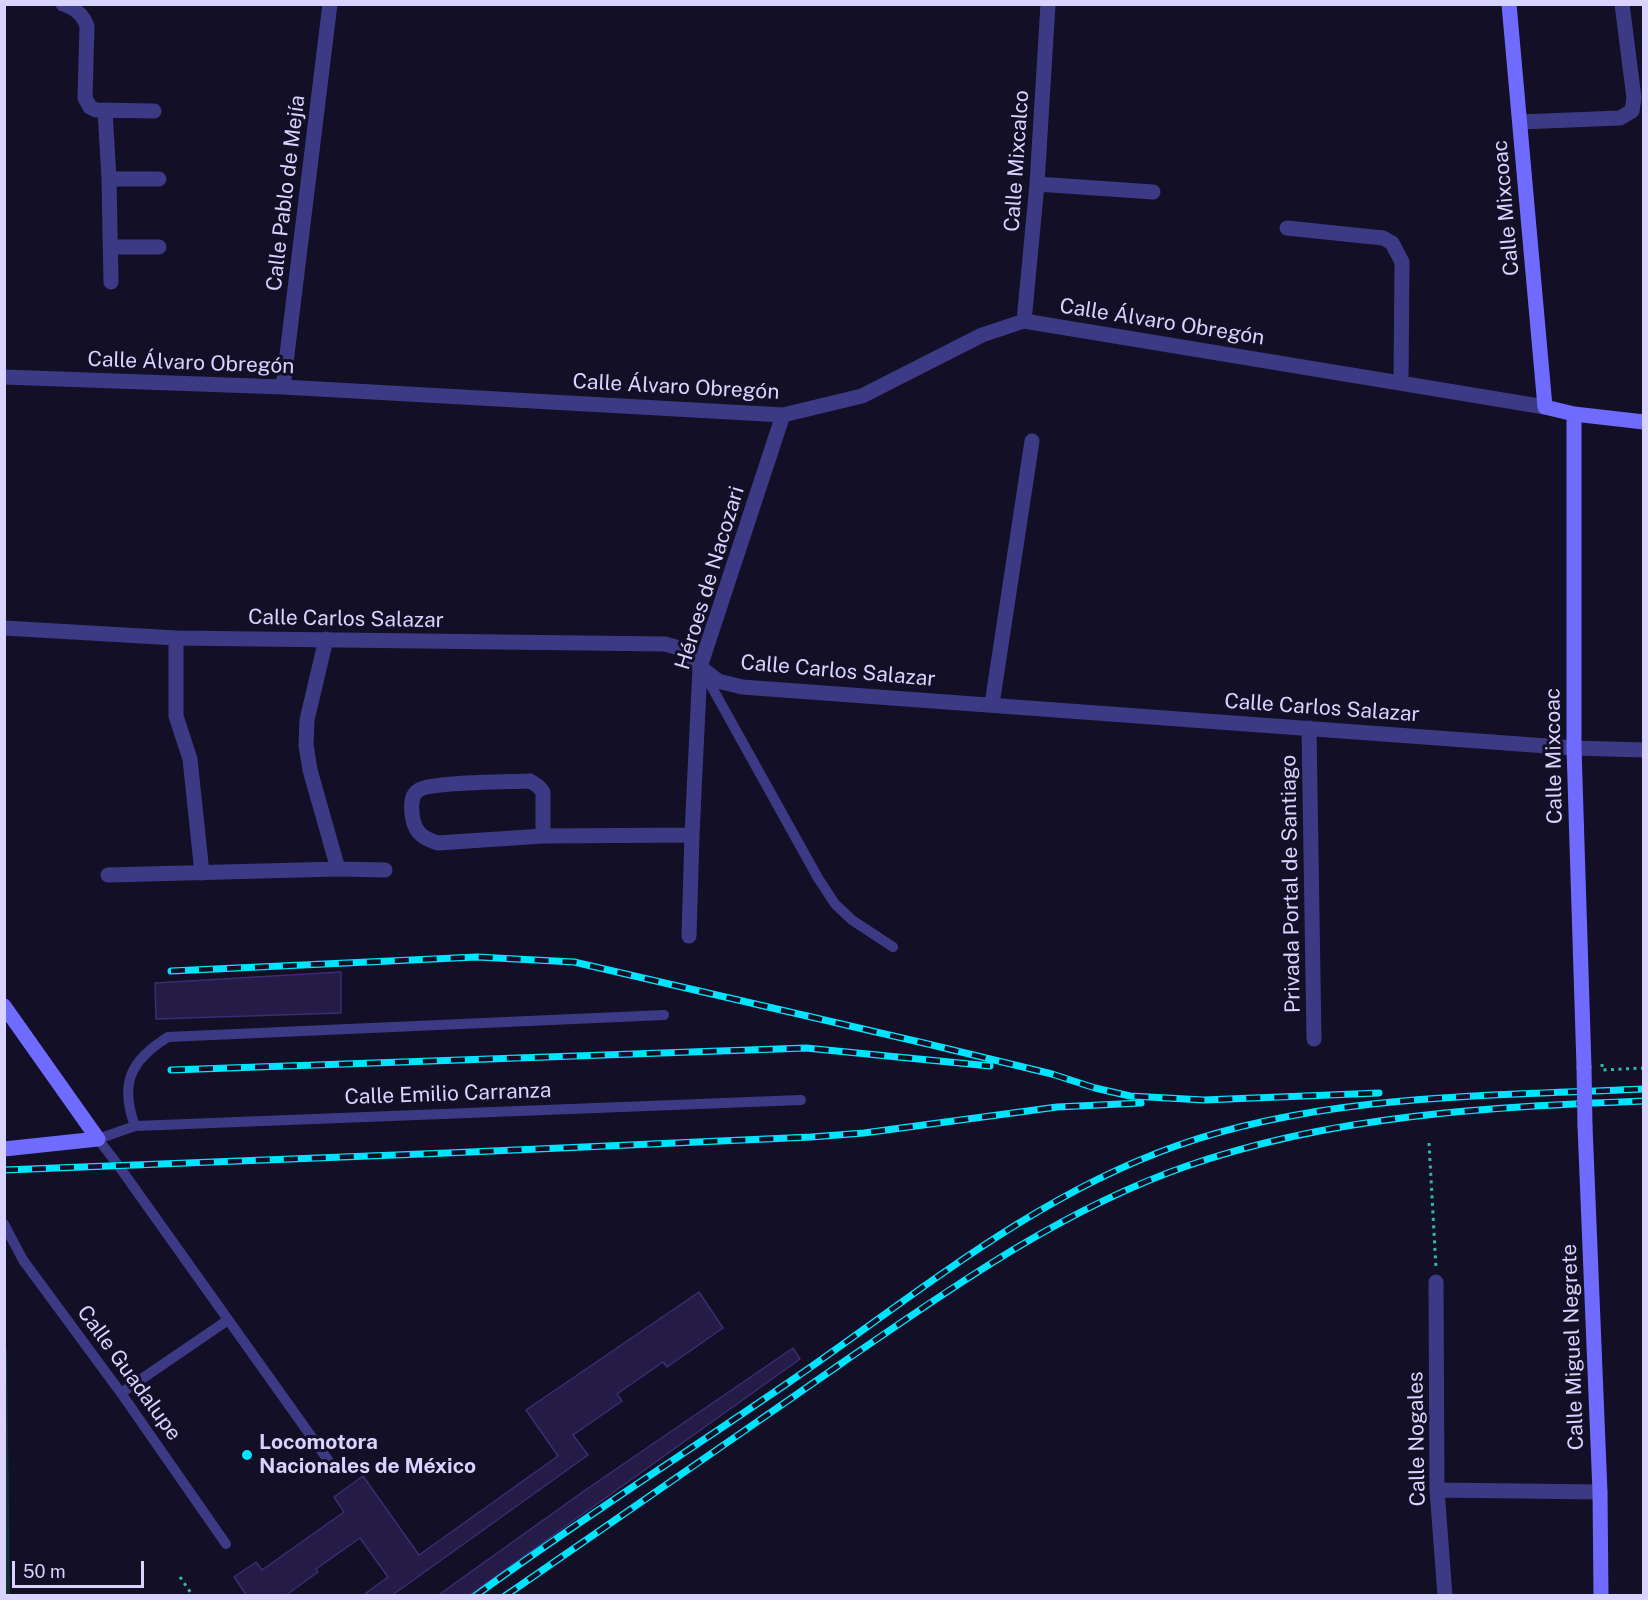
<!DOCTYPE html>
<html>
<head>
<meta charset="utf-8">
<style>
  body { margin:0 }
  #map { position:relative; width:1648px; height:1600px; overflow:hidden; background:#130f26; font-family:"Public Sans",sans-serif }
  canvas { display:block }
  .frame { position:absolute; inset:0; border:6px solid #d9d4ff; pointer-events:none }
  .scale { position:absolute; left:12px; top:1561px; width:132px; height:27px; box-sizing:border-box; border:3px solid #d9d4ff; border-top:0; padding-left:8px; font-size:18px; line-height:21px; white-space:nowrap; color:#d9d4ff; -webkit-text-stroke:4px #130f26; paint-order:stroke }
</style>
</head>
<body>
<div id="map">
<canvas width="1648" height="1600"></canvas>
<div class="frame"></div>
<div class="scale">50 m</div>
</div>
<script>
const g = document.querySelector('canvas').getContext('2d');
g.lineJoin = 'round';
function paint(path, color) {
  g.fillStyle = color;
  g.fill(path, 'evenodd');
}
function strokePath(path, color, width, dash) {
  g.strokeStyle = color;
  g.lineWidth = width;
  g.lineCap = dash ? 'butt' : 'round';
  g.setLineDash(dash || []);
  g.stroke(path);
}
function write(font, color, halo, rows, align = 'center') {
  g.font = font + ' "Public Sans",sans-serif';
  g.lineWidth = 6;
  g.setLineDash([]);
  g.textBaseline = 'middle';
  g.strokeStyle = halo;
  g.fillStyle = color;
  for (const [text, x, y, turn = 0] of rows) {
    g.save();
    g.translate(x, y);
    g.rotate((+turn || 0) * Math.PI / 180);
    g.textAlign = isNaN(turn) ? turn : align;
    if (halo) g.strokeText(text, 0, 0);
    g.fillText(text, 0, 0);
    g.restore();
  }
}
paint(new Path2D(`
  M4,1350H7L10,1596L4,1595Z`), '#12302f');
const building = new Path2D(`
  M341,972V1013L156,1019L155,983Z
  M699,1292L723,1328L667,1367L663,1362L617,1394L622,1401L573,1435L588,1455L391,1596H362L388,1577L360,1538L316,1569L318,1572L285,1596H247L234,1577L256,1562L262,1570L344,1512L334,1497L363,1476L419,1555L558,1456L526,1410Z
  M793,1348L800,1359L468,1596H437L584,1491Z`);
paint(building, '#241b47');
strokePath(building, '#3b2d73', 1.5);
strokePath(new Path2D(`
  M1602,1064V1070L1644,1068
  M1429,1143L1436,1268
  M180,1577L193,1596`), '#2fb8b0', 3, [3, 4.5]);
strokePath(new Path2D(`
  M704,673L818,878L835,904L852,920L893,947
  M135,1126C119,1083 131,1060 168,1037L664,1015
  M4,1224L23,1260L121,1393L226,1544
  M121,1393L228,1320
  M333,1467L118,1165L98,1139L135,1126L801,1100`), '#3d3a85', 10);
strokePath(new Path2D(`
  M63,4C75,8 83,14 87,26L85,98L90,107L96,110L154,111
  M105,110L109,179L111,282
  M1520,122L1620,118L1632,111L1634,98L1622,4
  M109,179H159
  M1037,184L1153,192
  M1287,228L1383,238L1392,243L1402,262L1401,383
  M110,247H159
  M1024,321L1037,184L1048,4
  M4,377L283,387L783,415L862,396L982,335L1024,321L1545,407
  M283,387L330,4
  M4,628L176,638L665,644L679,648L686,652L700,667L718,681L742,687L1574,748L1644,750
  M176,638V716L190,759L202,873
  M326,639L307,720L306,745L310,770L338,869
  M992,704L1032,441
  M1309,728L1314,1039
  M543,836V792L538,786L530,781C511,782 430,782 419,790C410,795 411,810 413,820C416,834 425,839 438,843L543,836L692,835
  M108,875L338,869L385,870
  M689,936L692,835L700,667L783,415
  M1436,1282L1437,1490L1445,1596
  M1437,1490L1600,1492`), '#3d3a85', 15);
strokePath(new Path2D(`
  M1509,4L1545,407L1574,414L1644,422
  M1574,414V748L1584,1067
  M4,1006L98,1139L4,1149
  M1585,1126L1600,1492L1601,1596`), '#6f6bff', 15);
const rail = new Path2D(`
  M171,971L477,957L574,962L928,1044L1052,1074L1095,1088L1130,1096L1204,1100L1379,1093
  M171,1070L806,1048L990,1066
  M4,1170L447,1153L811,1137L864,1133L1057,1107L1141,1103
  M475,1596C579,1520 689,1451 795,1378C917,1294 1034,1196 1176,1146C1323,1094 1489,1096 1644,1089
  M505,1596C618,1518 730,1441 842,1363C950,1289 1059,1211 1184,1167C1332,1115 1488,1107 1644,1101`);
strokePath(rail, '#00e5ff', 7);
strokePath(rail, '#130f26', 4.5, [14]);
strokePath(new Path2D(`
  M1584,1067L1585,1126`), '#6f6bff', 15);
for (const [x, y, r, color] of [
  [247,1455,6,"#00e5ff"]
]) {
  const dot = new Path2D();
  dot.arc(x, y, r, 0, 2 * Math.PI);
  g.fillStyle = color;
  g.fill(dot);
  strokePath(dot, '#130f26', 2);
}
write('21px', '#d9d4ff', '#130f26', [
  ["Calle Mixcalco",1017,161,-86],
  ["Calle Pablo de Mejía",286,193,-83],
  ["Calle Mixcoac",1506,208,-95],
  ["Calle Álvaro Obregón",1162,322,9],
  ["Calle Álvaro Obregón",191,363,2],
  ["Calle Álvaro Obregón",676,387,3],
  ["Héroes de Nacozari",710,578,-73],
  ["Calle Carlos Salazar",346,619,1],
  ["Calle Carlos Salazar",838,671,5],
  ["Calle Carlos Salazar",1322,708,4],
  ["Calle Mixcoac",1554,756,-91],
  ["Privada Portal de Santiago",1291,884,-91],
  ["Calle Emilio Carranza",448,1094,-2],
  ["Calle Miguel Negrete",1573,1347,-92],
  ["Calle Guadalupe",129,1373,54],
  ["Calle Nogales",1417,1439,-91]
]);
write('bold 21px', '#d9d4ff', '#130f26', [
  ["Locomotora",259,1443],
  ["Nacionales de México",259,1467]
], 'left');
</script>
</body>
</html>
